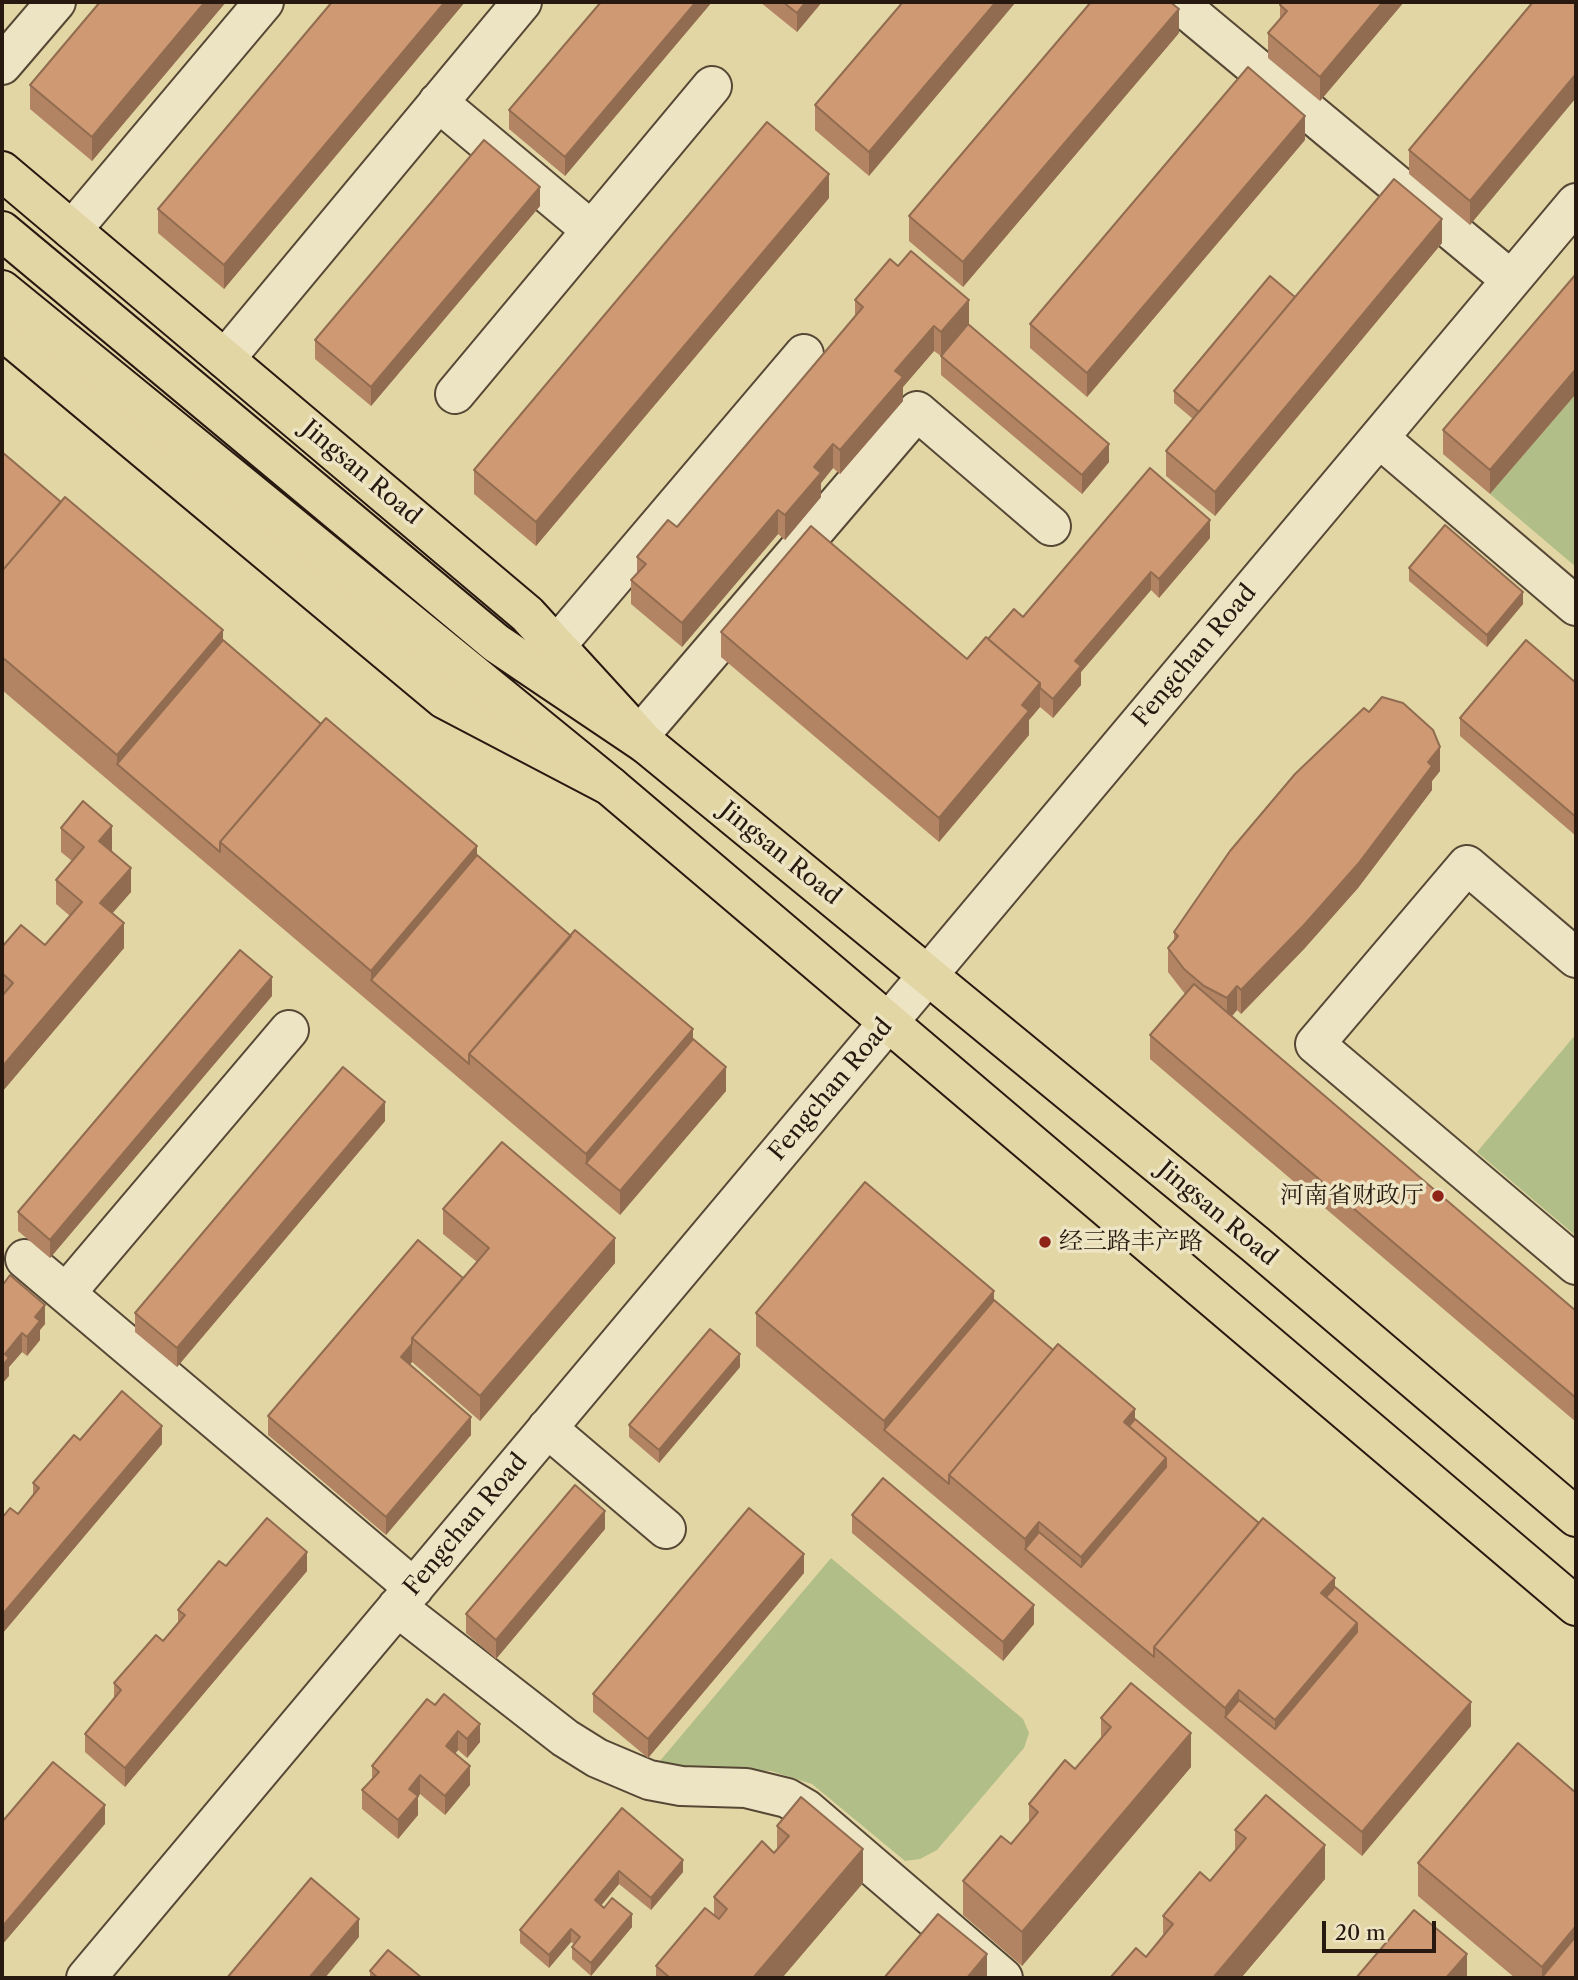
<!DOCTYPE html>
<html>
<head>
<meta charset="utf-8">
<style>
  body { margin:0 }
  #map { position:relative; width:1578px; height:1980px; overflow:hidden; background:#e3d6a5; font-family:"Libre Caslon Text",serif }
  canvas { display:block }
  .frame { position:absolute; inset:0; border:4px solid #271910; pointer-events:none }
  .scale { position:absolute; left:1322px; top:1921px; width:114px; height:32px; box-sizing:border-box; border:4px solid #271910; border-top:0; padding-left:9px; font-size:21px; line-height:24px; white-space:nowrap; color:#271910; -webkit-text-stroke:5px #ede4c4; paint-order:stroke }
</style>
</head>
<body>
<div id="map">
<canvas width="1578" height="1980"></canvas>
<div class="frame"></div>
<div class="scale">20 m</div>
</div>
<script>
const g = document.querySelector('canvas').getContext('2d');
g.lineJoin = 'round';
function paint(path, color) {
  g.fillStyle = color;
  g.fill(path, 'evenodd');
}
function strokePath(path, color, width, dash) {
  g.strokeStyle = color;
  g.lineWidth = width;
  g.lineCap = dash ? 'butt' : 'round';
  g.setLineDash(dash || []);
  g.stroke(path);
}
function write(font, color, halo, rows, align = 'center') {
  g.font = font + ' "Libre Caslon Text","Noto Serif SC",serif';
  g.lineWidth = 7;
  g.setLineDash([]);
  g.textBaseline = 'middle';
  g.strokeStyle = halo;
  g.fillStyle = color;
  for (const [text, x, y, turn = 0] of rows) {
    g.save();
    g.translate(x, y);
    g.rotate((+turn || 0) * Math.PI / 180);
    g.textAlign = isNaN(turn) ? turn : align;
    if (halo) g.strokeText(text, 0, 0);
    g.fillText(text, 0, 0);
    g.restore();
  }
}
paint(new Path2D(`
  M1576,394V567L1490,494Z
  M1576,1034V1236L1477,1152Z
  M831,1558L1023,1719L1029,1733L1024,1748L937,1850L920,1859L905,1861L812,1784L771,1771L676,1768L659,1762Z`), '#b2be87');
const minor = new Path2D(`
  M1177,2L1511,280
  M2,65L56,2
  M438,102L591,230
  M72,230L264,2
  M225,359L522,2
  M455,394L712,86
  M1379,438L1576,606
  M556,646L804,354
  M639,736L917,411L1051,526
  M1576,958L1467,865L1315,1044L1576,1265
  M25,1259L414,1588
  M66,1293L289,1030
  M547,1428L666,1529
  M397,1607L565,1738L597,1758L649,1780L681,1786L746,1788L787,1798L806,1809L1003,1978
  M86,1978L1576,203`);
const major = new Path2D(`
  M2,171L527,614L646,744L1255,1244L1576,1517
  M2,330L444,699L610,786L1576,1606`);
const highway = new Path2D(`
  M2,231L496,643L646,744
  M2,290L610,786`);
strokePath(minor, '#564835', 42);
strokePath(major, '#271910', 42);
strokePath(highway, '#271910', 42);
strokePath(minor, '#ede4c4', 38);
strokePath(major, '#e3d6a5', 38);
strokePath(highway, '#e3d6a5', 38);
paint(new Path2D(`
  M100,2H226L92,161L30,109V85Z
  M332,2H465L224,289L158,233V209Z
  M601,2H712L565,176L509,129V110Z
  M760,2H822L797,32Z
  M903,2L869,176L815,130V105Z
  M1282,2H1404L1320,101L1268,58V33L1280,20V5Z
  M1533,2L1470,225L1409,174V150Z
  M1179,33L963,287L909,241V216Z
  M1305,140L1087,397L1030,348V324Z
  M829,198L536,546L474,494V470Z
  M540,206L371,406L315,359V340Z
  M1442,243L1215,516L1166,476V451L1193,419L1174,403V391L1295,297Z
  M1576,274L1490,494L1443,454V430Z
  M855,300L969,325L1109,462L1082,494L941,375V356L934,351L903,387V401L840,474L833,468L821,483V497L785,540L778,534L682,647L631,604V580L637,574V557L677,527L855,316Z
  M2,452L693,1039L726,1091L620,1215L2,690Z
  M1210,538L1159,598L1151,590L1081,672V685L1053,718L1040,707L1029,720V735L939,842L721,657V632L967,659L988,639L1023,617Z
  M1409,568L1523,604L1487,647L1409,581Z
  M1576,683V836L1460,736V718Z
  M1440,771L1432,781V790L1358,888L1304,949L1241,1014L1237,1010L1232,1016L1576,1311V1422L1150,1059V1035L1185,994L1168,972V948L1174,942V932Z
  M61,828L112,850L131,892L112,914L124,948L2,1092V947L45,945L70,916L56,904V880L72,861L61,852Z
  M272,996L50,1258L18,1231V1212Z
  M385,1121L177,1367L135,1332V1313Z
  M443,1209L615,1263L480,1421L412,1362L410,1365L471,1435L386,1535L268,1435V1416L463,1278L477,1262L443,1234Z
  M2,1286L45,1324L40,1330V1340L27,1356L22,1352L9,1367V1376Z
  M994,1301L1335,1587L1471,1726L1362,1856L756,1346V1313Z
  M740,1367L659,1463L629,1437V1425Z
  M80,1440L162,1444L2,1634V1518L18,1514L33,1495V1483Z
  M852,1515L1034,1624L1003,1661L852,1533Z
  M605,1529L496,1659L466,1633V1614Z
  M226,1566L307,1571L125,1787L85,1752V1734L114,1698V1683L163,1641L178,1623V1610Z
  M804,1573L648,1758L593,1712V1694Z
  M427,1699L480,1742L467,1758L458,1750L455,1754L470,1785L445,1815L420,1794L418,1797V1815L398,1839L362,1809V1790L372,1780V1766Z
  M1101,1718L1191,1767L1022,1966L963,1915V1881L1011,1844L1029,1823V1804L1075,1769L1101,1738Z
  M622,1808L683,1872L651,1910L619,1884L601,1905L632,1927L591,1976L572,1959V1947L574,1944L571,1942L549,1968L520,1943V1930Z
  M777,1826L863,1883L782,1978H656V1966L714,1915V1897L777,1850Z
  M1235,1830L1325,1879L1241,1978H1110L1146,1957L1163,1935V1916L1210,1881L1235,1850Z
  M1418,1863L1576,1978H1515L1418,1896Z
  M370,1971L422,1978H370Z`), '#b28463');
paint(new Path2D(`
  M205,2H226L92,161V137Z
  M445,2H465L224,289V265Z
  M696,2H712L565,176V157Z
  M806,2H822L797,32V13Z
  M996,2H1016L869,176V152Z
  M1383,2H1404L1320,101V77Z
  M1179,9V33L963,287V262Z
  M1576,74V98L1470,225V201Z
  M1305,116V140L1087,397V373Z
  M829,174V198L536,546V522Z
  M540,187V206L371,406V387Z
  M1442,219V243L1215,516V492Z
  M969,300V324L941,357V332Z
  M934,326V351L903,387V401L840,474V450L895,371Z
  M1576,369V394L1490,494V470Z
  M833,444V468L821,483V497L785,540V515L814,467Z
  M1109,444V462L1082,494V475Z
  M778,510V534L682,647V623Z
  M1210,520V538L1159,598V579Z
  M1151,572V590L1081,672V685L1053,718V699L1075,661Z
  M1523,592V604L1487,647V635Z
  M223,630V664L117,764V755Z
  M1040,683V707L1029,720V735L939,842V818L1022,705Z
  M1440,747V771L1432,781V790L1358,888L1304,949L1241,1014V990Z
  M112,826V850L99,865V841Z
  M477,846V880L371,980V971Z
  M131,868V892L100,927V903Z
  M124,923V948L2,1092V1067Z
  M272,977V996L50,1258V1240Z
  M1237,986V1010L1227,1022V998Z
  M693,1029V1063L586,1163V1154Z
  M726,1067V1091L620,1215V1191Z
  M385,1102V1121L177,1367V1348Z
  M615,1238V1263L480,1421V1396Z
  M994,1291V1325L884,1430V1421Z
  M45,1305V1324L40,1330V1340L27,1356V1337L35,1317Z
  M22,1333V1352L9,1367V1376L2,1384V1366L5,1354Z
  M412,1344V1362L401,1375V1357Z
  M740,1354V1367L659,1463V1450Z
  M1135,1409V1441L1124,1422Z
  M471,1417V1435L386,1535V1517Z
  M162,1426V1444L2,1634V1615Z
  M1166,1458V1491L1081,1591V1557Z
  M605,1511V1529L496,1659V1640Z
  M1039,1522V1556L1025,1549V1539Z
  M307,1552V1571L125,1787V1768Z
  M804,1554V1573L648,1758V1739Z
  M1335,1578V1611L1321,1593Z
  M1034,1605V1624L1003,1661V1642Z
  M1357,1623V1657L1275,1753V1720Z
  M1239,1690V1724L1225,1717V1708Z
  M1471,1702V1726L1362,1856V1832Z
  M480,1724V1742L467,1758V1739Z
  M458,1731V1750L446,1765V1746Z
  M1191,1733V1767L1022,1966V1932Z
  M470,1766V1785L445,1815V1796Z
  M420,1775V1794L418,1797V1815L398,1839V1820L409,1789Z
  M105,1805V1824L2,1945V1927Z
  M1325,1845V1879L1241,1978H1213Z
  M863,1849V1883L782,1978H753Z
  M683,1860V1872L651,1910V1898Z
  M619,1871V1884L595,1913V1900Z
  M632,1914V1927L591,1976V1963Z
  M359,1919V1937L325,1978H309Z
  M1576,1926V1960L1542,1977V1967Z
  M571,1929V1942L549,1968V1955Z
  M987,1954V1978H967Z
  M1467,1954V1978H1446Z`), '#916c50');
const building = new Path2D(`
  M100,2H205L92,137L30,85Z
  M332,2H445L224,265L158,209Z
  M601,2H696L565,157L509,110Z
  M783,2H806L797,13Z
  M903,2H996L869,152L815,105Z
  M1091,2H1170L1179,9L963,262L909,216Z
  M1282,2H1383L1320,77L1268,33L1287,11L1280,5Z
  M1533,2H1576V74L1470,201L1409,150Z
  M1248,67L1305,116L1087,373L1030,324Z
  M767,122L829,174L536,522L474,470Z
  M484,140L540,187L371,387L315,340Z
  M1394,179L1442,219L1215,492L1166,451Z
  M911,251L969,300L941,332L934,326L895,371L903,377L840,450L833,444L814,467L821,473L785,515L778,510L682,623L631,580L646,564L637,557L668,520L677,527L863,307L855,300L890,259L898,266Z
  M1576,274V369L1490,470L1443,430Z
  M1270,276L1295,297L1199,412L1174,391Z
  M968,324L1109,444L1082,475L941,356Z
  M2,452L61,502L2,571Z
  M1150,468L1210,520L1159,579L1151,572L1075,661L1081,666L1053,699L1040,688V683L988,639L1014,609L1023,617Z
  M65,497L223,630L117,755L2,657V571Z
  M1445,525L1523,592L1487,635L1409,568Z
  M811,526L967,659L986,637L1040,683L1022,705L1029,711L939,818L721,632Z
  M223,640L321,724L220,842V852L117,764Z
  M1526,640L1576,683V817L1460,718Z
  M1382,697L1403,703L1433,730L1440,747L1428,762L1432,766L1358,864L1304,925L1241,990L1237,986L1227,998L1204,986L1184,969L1168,948L1178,936L1174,932L1230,851L1295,774L1364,708L1369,712Z
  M326,718L477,846L371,971L220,842Z
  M83,801L112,826L99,841L131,868L100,903L124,923L2,1067V996L13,983L2,973V947L21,925L45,945L82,902L56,880L84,847L61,828Z
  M477,855L571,936L469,1054V1064L371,980Z
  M575,930L693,1029L586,1154L469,1054Z
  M240,950L272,977L50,1240L18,1212Z
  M1194,984L1576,1311V1398L1150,1035Z
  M693,1039L726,1067L620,1191L586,1163Z
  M343,1067L385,1102L177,1348L135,1313Z
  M502,1142L615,1238L480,1396L412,1338L489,1248L443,1209Z
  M865,1182L994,1291L884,1421L756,1313Z
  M418,1240L463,1278L412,1338V1344L401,1357L471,1417L386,1517L268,1416Z
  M10,1275L45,1305L35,1317L40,1321L27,1337L22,1333L5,1354L9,1358L2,1366V1286Z
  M994,1300L1053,1350L949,1475V1484L884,1430Z
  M710,1329L740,1354L659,1450L629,1425Z
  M1058,1344L1135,1409L1124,1422L1166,1458L1081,1557L1039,1522L1025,1539L949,1475Z
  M122,1391L162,1426L2,1615V1518L10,1508L18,1514L39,1488L33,1483L74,1435L80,1440Z
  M1135,1419L1259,1523L1154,1647V1657L1025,1549L1039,1532L1081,1567L1166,1467V1458L1129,1426Z
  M883,1478L1034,1605L1003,1642L852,1515Z
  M575,1485L605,1511L496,1640L466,1614Z
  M749,1508L804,1554L648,1739L593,1694Z
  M267,1518L307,1552L125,1768L85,1734L121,1690L114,1683L156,1635L163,1641L185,1615L178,1610L219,1561L226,1566Z
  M1263,1518L1335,1578L1321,1593L1357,1623L1275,1720L1239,1690L1225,1708L1154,1647Z
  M1335,1587L1471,1702L1362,1832L1225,1717L1239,1700L1275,1729L1357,1632V1623L1326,1597Z
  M1131,1683L1191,1733L1022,1932L963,1881L1001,1836L1011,1844L1038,1812L1029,1804L1065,1760L1075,1769L1111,1727L1101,1718Z
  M444,1694L480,1724L467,1739L458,1731L446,1746L470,1766L445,1796L420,1775L409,1789L418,1796L398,1820L362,1790L379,1772L372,1766L427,1699L435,1705Z
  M1518,1743L1576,1793V1926L1542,1967L1418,1863Z
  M53,1762L105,1805L2,1927V1822Z
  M1266,1795L1325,1845L1213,1978H1110L1136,1948L1146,1957L1173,1924L1163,1916L1200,1872L1210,1881L1246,1838L1235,1830Z
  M801,1797L863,1849L753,1978H668L669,1977L656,1966L705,1908L719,1919L727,1909L714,1897L762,1841L774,1853L789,1836L777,1826Z
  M622,1808L683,1860L651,1898L619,1871L595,1900L604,1908L612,1898L632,1914L591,1963L572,1947L580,1937L571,1929L549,1955L520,1930Z
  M311,1878L359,1919L309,1978H227Z
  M1414,1910L1467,1954L1446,1978H1356Z
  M938,1914L987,1954L967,1978H884Z
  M1576,1936V1978H1544L1542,1977Z
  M388,1950L422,1978H378L370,1971Z`);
paint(building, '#cf9a73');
strokePath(building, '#916c50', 2);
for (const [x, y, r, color] of [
  [1438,1196,7,"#8f2418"],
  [1045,1242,7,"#8f2418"]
]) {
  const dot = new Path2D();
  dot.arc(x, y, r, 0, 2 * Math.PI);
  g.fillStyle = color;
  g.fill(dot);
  strokePath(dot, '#ede4c4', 2.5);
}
write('24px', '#271910', '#ede4c4', [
  ["Jingsan Road",361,473,40],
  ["Fengchan Road",1195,656,-50],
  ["Jingsan Road",780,854,39],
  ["Fengchan Road",831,1090,-50],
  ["Jingsan Road",1217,1214,40],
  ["Fengchan Road",466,1525,-50]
]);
write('24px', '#271910', '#ede4c4', [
  ["河南省财政厅",1424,1196],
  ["经三路丰产路",1059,1242,"left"]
], 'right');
</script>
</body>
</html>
